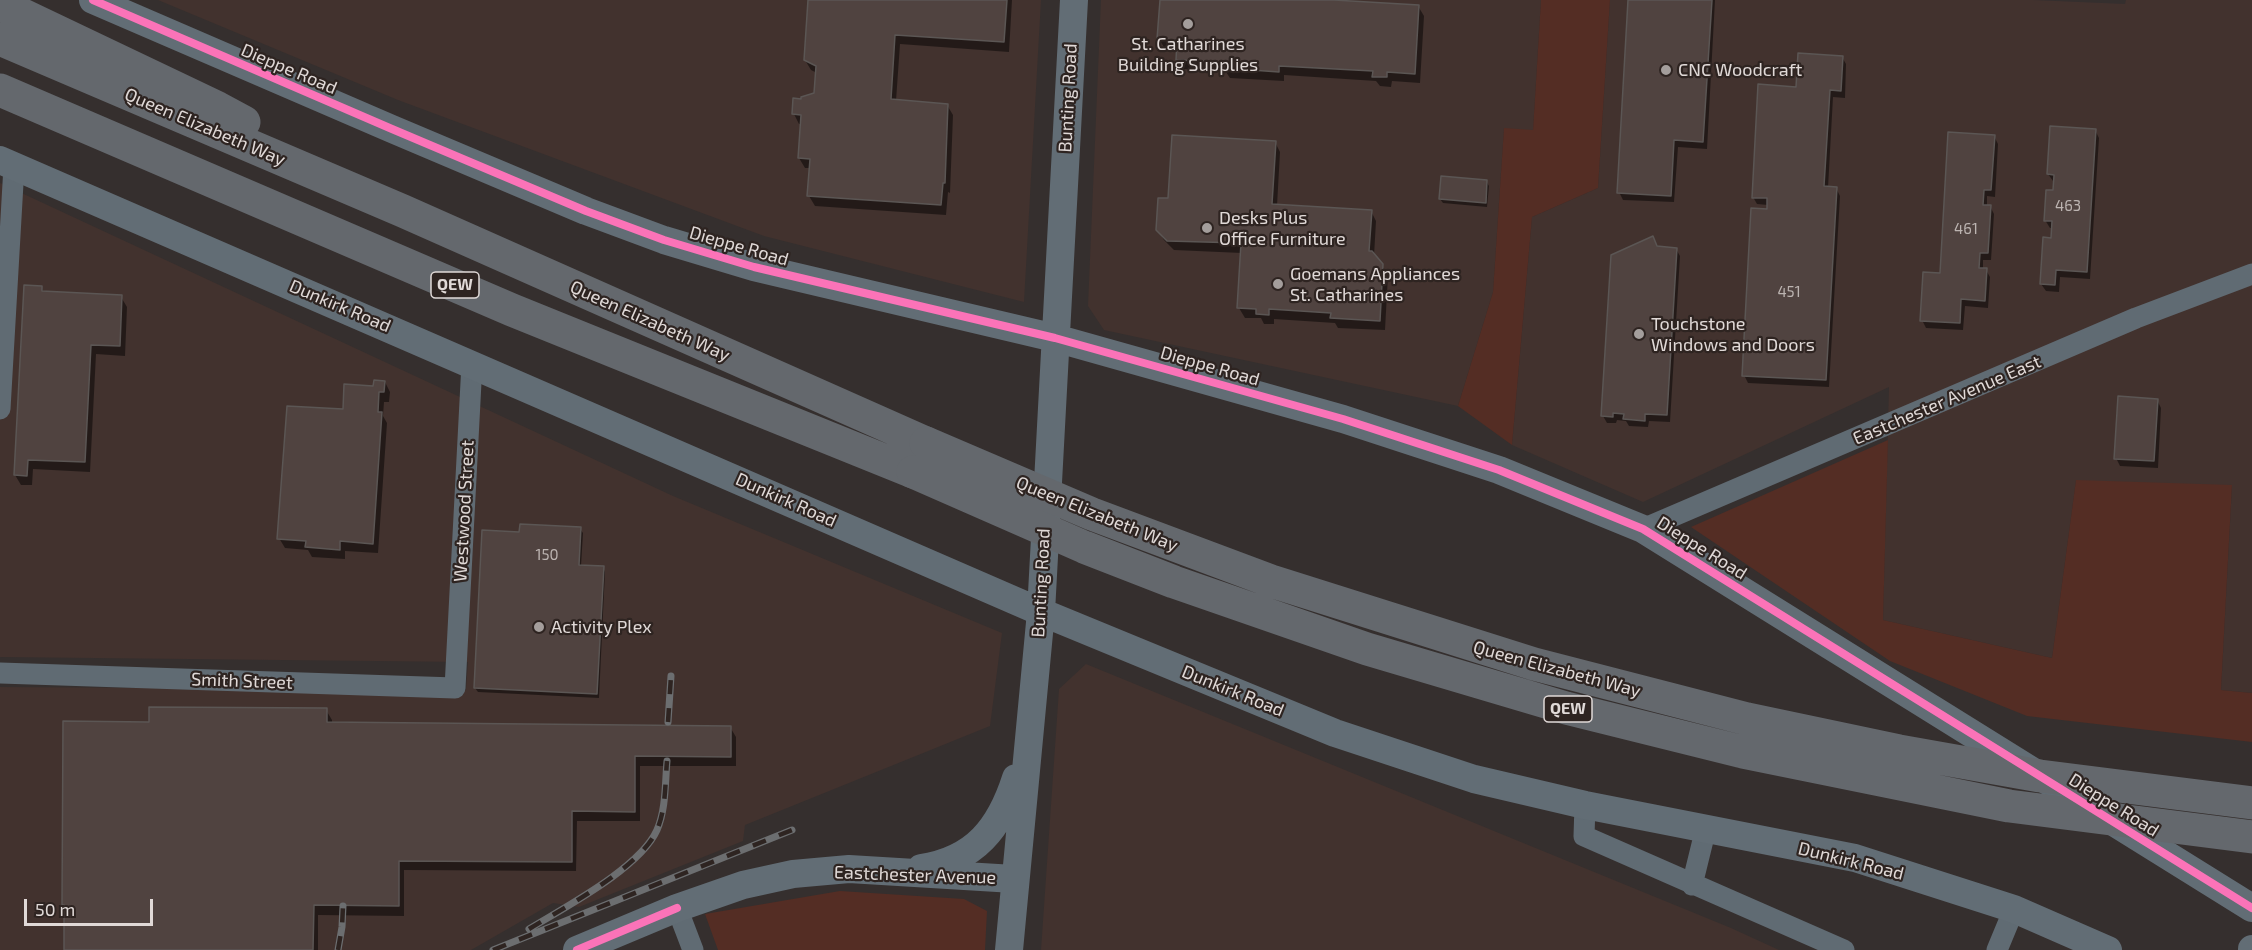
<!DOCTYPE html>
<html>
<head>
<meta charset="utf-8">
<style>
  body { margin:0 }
  #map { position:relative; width:2252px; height:950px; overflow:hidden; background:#352f2e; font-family:"Exo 2",sans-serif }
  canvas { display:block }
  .scale { position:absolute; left:24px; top:899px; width:129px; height:27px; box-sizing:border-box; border:3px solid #e0d9d7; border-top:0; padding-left:8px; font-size:18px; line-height:21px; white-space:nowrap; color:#e0d9d7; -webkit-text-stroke:4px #2e2421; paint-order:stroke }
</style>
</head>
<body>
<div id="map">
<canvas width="2252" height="950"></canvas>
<div class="scale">50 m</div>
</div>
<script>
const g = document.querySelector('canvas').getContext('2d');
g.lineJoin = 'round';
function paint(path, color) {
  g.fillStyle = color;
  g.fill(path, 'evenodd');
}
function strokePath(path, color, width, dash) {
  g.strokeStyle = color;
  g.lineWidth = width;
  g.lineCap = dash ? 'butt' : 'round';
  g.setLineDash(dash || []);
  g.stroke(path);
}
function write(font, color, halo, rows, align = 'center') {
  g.font = font + ' "Exo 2",sans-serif';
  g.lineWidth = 4.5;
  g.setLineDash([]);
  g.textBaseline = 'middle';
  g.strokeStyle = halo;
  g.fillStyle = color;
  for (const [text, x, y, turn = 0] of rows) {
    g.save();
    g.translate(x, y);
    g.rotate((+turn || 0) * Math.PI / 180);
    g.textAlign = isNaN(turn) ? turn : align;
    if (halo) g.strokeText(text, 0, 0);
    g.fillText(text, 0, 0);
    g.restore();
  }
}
paint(new Path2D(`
  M158,0H1041L1024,302L764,236L398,100Z
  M1101,0H1541L1533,131L1504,129L1493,292L1458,406L1104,330L1088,306Z
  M1610,0H2033L2125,4L2126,0H2252V693L2221,690L2232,486L2076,481L2052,658L1883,620L1889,387L1643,502L1512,445L1532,217L1598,188Z
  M0,183L673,496L1002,633L990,726L745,825L743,841L579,907L553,903L471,950H0V687L466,690L468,662L0,657Z
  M1086,664L1731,928L1779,950H1041L1059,689Z`), '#42322e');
paint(new Path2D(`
  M1541,0H1610L1598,188L1532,217L1512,445L1458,406L1493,292L1504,128L1533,130Z
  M1888,440L1883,620L2052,658L2076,480L2232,485L2221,690L2252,693V742L2027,716L1890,661L1691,527Z
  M840,891L964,899L987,911L985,950H718L705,914Z`), '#542d24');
paint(new Path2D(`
  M810,0H1012L1009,52L900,44L896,101L947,105L953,115L950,193L948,192L946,215L815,206L809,196L811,168H805L799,158L802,124H799L794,114L803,100L816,94L817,73L811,70L805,60Z
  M1180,0H1314L1418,6L1424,16L1420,83L1392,81L1391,87L1380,86L1376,81L1284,75V81L1230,78L1226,72L1183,69L1178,59V50L1165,49L1159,39Z
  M1629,0H1715L1707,149L1678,147L1674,202L1623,200L1619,192Z
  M1842,57L1846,64L1845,98L1833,97L1828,188H1836L1840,196L1829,387L1748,383L1744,375L1768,205L1757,204L1753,197L1798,88Z
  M2095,130L2099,138L2090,279L2060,277L2059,292L2046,291L2041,284L2053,239V228H2050L2045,220L2055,192V181H2053L2048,174Z
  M1994,136L1998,144L1995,197L1987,196V206H1990L1994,214L1991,260H1983V269L1986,270L1990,277L1988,308L1965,306L1963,330L1926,328L1922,320Z
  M1275,142L1280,152L1277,206L1371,211L1376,221L1374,256L1388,275L1385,330L1338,328L1335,323L1274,319V324H1264L1261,318H1245L1239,308L1242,253L1174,250L1164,240L1158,230L1170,200Z
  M1486,181L1489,186L1487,207L1443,203L1440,199Z
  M1653,238L1658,248L1676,249L1680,256L1670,422L1649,421L1648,427L1629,426L1626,421L1617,420L1616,423H1607L1603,416Z
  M42,288L44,293L121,297L127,307L125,356L96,354L90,472L33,469L32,485H21L15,475Z
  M385,382L390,392L389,402H384L383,416L387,423L378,553L345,551V559L312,557L308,550L285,548L279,538L344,411Z
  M2157,400L2161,408L2158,468L2120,466L2116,458Z
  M580,529L583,533L581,566L603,567L605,572L599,698L478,692L475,688L521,533Z
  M326,710L332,720V724L730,727L736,737V766H640V821H577L576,871L404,870V916L318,915V950H65L66,909L63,905L151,724Z`), '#0007');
const building = new Path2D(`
  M808,0H1007L1004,42L895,35L891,99L948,104L945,183H943L941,205L807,196L810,159L798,158L801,115L792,114L793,98L801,99V97L814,93L816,66L804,60Z
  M1160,0H1334L1419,5L1415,74L1387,72V77H1372L1373,71L1279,66V72L1223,68V62L1176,60L1177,40L1157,39Z
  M1628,0H1712L1703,142L1674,140L1671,196L1617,193Z
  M1798,53L1843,56L1841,91L1830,90L1824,186L1837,187L1826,380L1742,376L1751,208L1767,209V198H1752L1758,84L1796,87Z
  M2050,126L2096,129L2087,272L2056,270L2055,285L2040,284L2043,237L2051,238L2052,221H2044L2046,190H2053L2054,175L2047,174Z
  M1948,132L1995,135L1991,190H1984L1983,205H1991L1988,253H1980L1979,268H1987L1985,301L1961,299L1960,323L1920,321L1923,272L1940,273Z
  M1172,135L1276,141L1272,204L1372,210L1369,251H1372L1383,264L1380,321L1330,318L1331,313L1269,309V315L1256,314V309L1237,308L1241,243L1167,241L1156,230L1158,198H1168Z
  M1441,176L1487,180L1486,203L1439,199Z
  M1653,236L1657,246L1677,248L1667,415L1645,414V421L1623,419L1624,414L1613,413V417L1601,416L1611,255Z
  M24,285L42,286V291L122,295L120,346L91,345L85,462L28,460L27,476L14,475Z
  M374,380L385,381L384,392H379L378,412H382L373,544L340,541V550L305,547L306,541L277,539L287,406L343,409L344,384L373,386Z
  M2118,396L2158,399L2154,461L2114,459Z
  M520,524L581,527L579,565L604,566L597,694L474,688L482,530L519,532Z
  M149,707L327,708V722L731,726V757L635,756V812L572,811V862L399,861V906L314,905L313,950H64V905H62L63,721L149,722Z`);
paint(building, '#504340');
strokePath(building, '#5b5654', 1.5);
strokePath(new Path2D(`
  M0,409L14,166
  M1643,529L2136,318L2252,274
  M0,673L455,688L472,363
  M1585,805L1584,836L1844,950
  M1692,885L1706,828
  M677,908L693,950
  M1997,950L2014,909`), '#606b73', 21);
strokePath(new Path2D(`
  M93,0L392,129L586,211L664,240L754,267L1055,338L1343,419L1499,470L1643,529L2252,908
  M0,160L1041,612L1335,733L1474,779L1585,805L1855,858L2014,909L2108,950
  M921,868C975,860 1000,828 1016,778
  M577,950L677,908L743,885L793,874L849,869L1014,879
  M1009,950L1041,612L1074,0
  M2252,950V949`), '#626d75', 28);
strokePath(new Path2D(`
  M0,4L218,108L244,122
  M0,39L403,211L926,443
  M0,90L512,310L913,472`), '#64686d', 33);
const rail = new Path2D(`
  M668,722L671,676
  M529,929C565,907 640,868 657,830C666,809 665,784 667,761
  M338,950L342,927L343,906
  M493,950L792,830`);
strokePath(rail, '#6c6e70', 7);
strokePath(rail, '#2e2421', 4.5, [14]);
strokePath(new Path2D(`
  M926,443L1092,514L1271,581L1534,664L1747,719L1899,751L2040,776L2252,803
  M913,472L1084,547L1174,582L1367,649L1566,708L1743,752L2009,806L2252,837`), '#64686d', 33);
strokePath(new Path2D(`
  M93,0L392,129L586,211L664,240L754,267L1055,338L1343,419L1499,470L1643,529L2252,908
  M577,950L677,908`), '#fb73b8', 8);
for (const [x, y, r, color] of [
  [1188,24,6,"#a49e9c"],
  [1666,70,6,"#a49e9c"],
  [1207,228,6,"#a49e9c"],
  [1278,284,6,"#a49e9c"],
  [1639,334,6,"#a49e9c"],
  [539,627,6,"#a49e9c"]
]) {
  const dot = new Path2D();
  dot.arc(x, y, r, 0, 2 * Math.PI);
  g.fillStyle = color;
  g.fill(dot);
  strokePath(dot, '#2e2421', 2);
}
write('15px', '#bcb4b1', null, [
  ["463",2068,206],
  ["461",1966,229],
  ["451",1789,292],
  ["150",547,555]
]);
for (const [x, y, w] of [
  [455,285,48],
  [1568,709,48]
]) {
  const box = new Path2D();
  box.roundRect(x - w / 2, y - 13, w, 26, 4.5);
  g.fillStyle = '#2e2421';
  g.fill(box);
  strokePath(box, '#e0d9d7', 1.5);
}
write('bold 16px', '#e0d9d7', null, [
  ["QEW",455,285],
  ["QEW",1568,709]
]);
write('18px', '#e0d9d7', '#2e2421', [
  ["St. Catharines",1188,44,"center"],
  ["Building Supplies",1188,65,"center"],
  ["CNC Woodcraft",1678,70],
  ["Desks Plus",1219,218],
  ["Office Furniture",1219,239],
  ["Goemans Appliances",1290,274],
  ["St. Catharines",1290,295],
  ["Touchstone",1651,324],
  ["Windows and Doors",1651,345],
  ["Activity Plex",551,627]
], 'left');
write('18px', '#e0d9d7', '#2e2421', [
  ["Dieppe Road",289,69,23],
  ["Bunting Road",1068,98,-87],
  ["Queen Elizabeth Way",205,127,23],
  ["Dieppe Road",739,246,16],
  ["Dunkirk Road",340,306,23],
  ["Queen Elizabeth Way",650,321,24],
  ["Dieppe Road",1210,366,16],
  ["Eastchester Avenue East",1947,400,-23],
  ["Dunkirk Road",786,500,24],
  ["Westwood Street",464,511,-87],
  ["Queen Elizabeth Way",1097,514,22],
  ["Dieppe Road",1702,548,32],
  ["Bunting Road",1041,583,-87],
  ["Queen Elizabeth Way",1557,669,15],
  ["Smith Street",242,681,2],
  ["Dunkirk Road",1233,691,22],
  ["Dieppe Road",2114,805,32],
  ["Dunkirk Road",1851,861,14],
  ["Eastchester Avenue",915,875,2]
]);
</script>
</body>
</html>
